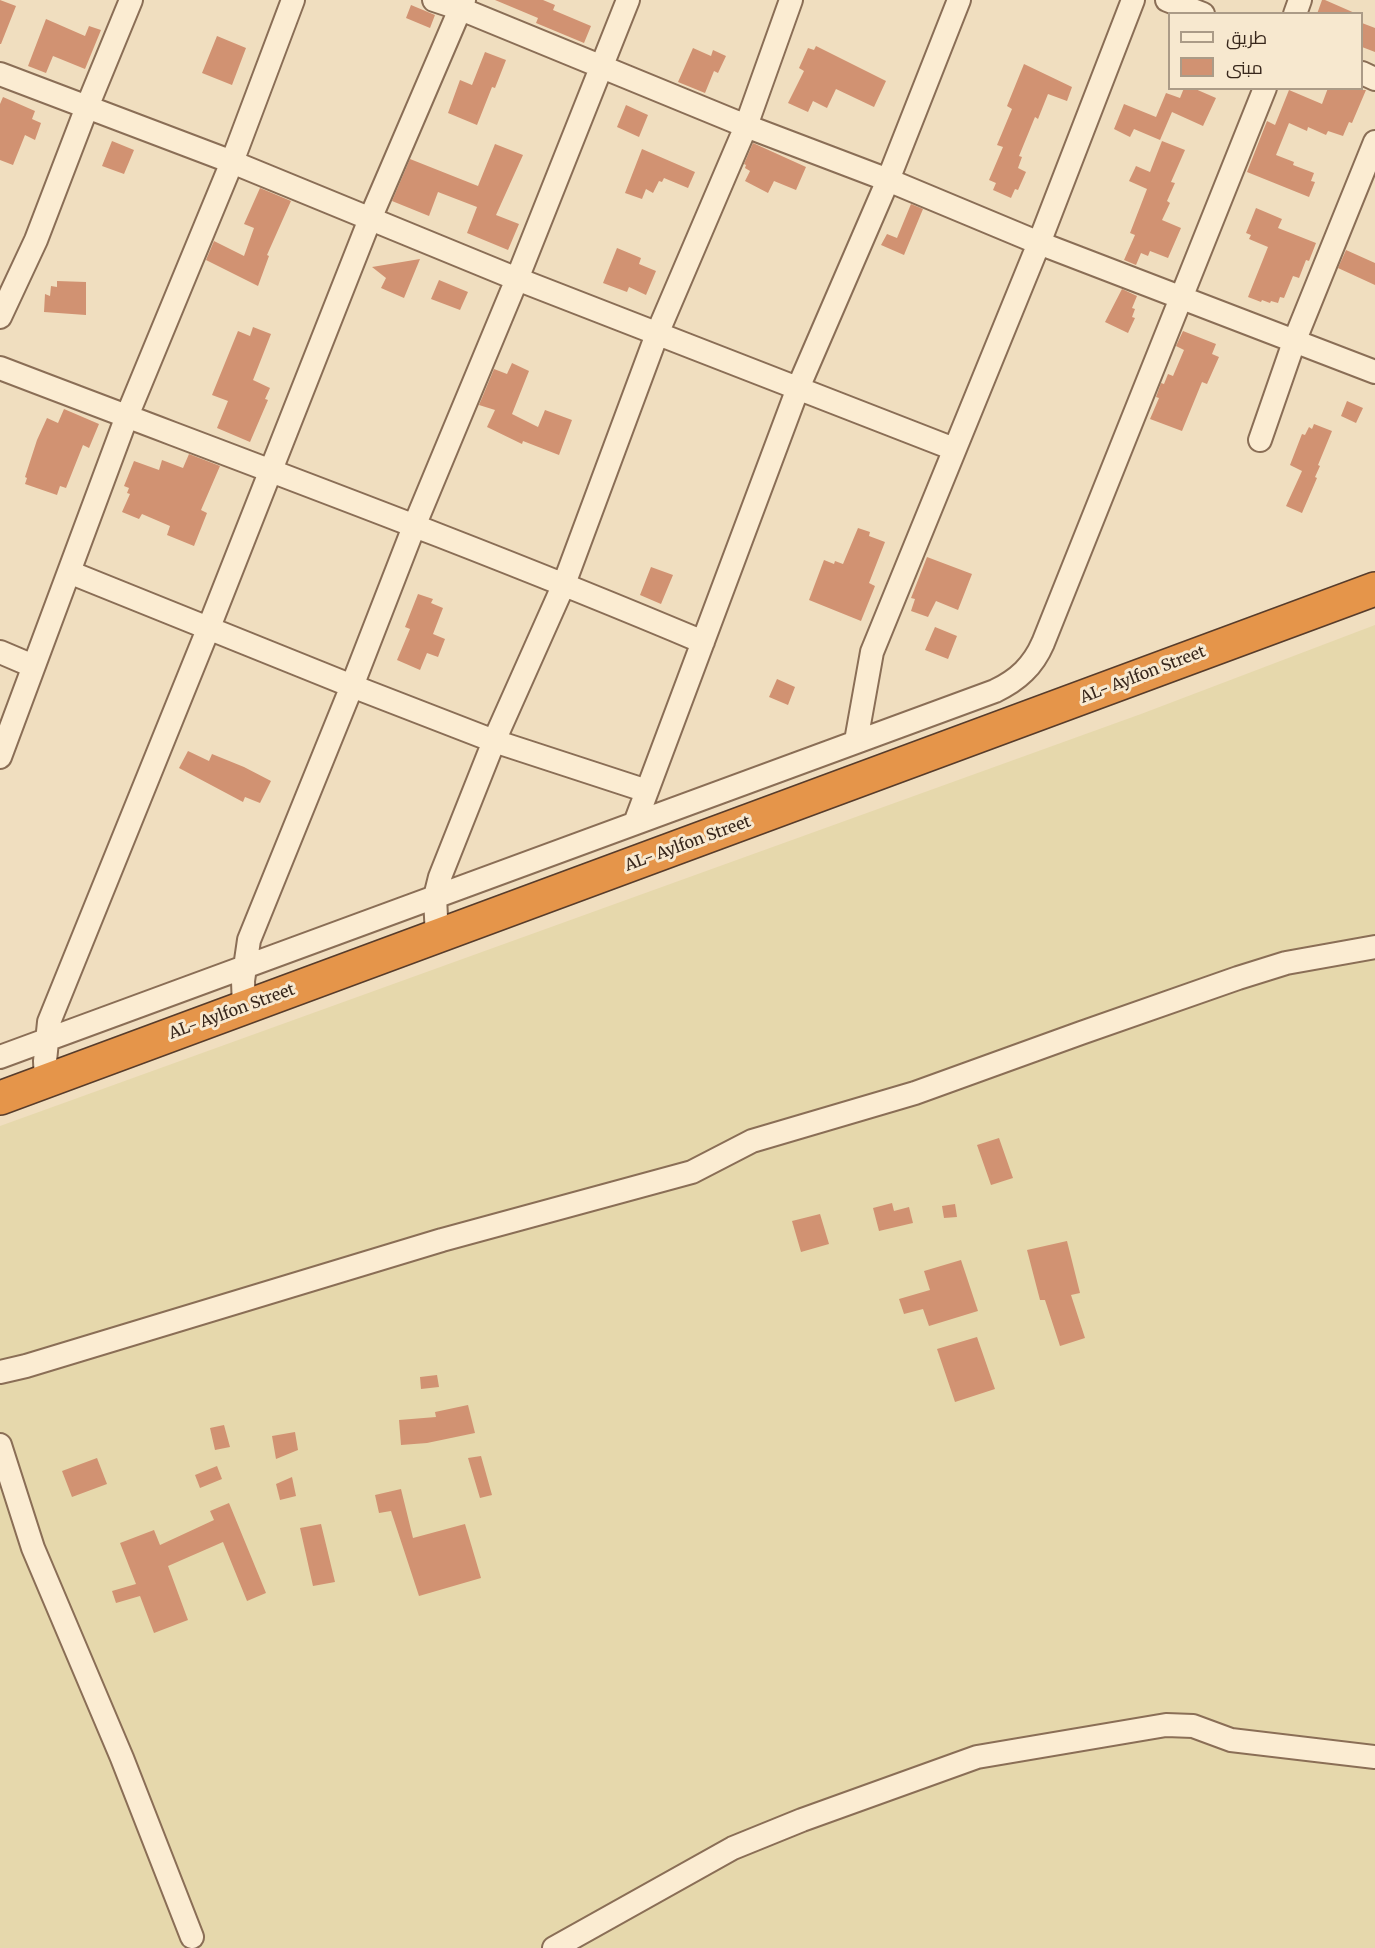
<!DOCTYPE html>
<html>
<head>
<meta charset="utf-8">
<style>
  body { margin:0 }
  #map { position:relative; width:1375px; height:1948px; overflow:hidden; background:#f0debf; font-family:Merriweather,Cairo,serif }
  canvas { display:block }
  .legend { position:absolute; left:1168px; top:12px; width:195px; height:78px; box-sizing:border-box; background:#f7e8cf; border:2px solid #ab9b87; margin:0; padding:8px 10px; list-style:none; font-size:18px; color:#38271c }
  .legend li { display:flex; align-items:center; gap:12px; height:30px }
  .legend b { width:30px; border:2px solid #ab9b87 }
</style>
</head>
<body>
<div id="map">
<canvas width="1375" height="1948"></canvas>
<ul class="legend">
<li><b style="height:8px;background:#fbecd2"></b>طريق</li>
<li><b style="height:16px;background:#d19272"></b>مبنى</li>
</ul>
</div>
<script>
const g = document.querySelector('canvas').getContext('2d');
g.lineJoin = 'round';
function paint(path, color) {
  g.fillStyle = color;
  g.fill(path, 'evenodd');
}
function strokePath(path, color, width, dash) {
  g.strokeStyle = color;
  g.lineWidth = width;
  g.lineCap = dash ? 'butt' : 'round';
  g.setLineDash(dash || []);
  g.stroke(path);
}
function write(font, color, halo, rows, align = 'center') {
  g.font = font + ' Merriweather,serif';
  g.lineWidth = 6;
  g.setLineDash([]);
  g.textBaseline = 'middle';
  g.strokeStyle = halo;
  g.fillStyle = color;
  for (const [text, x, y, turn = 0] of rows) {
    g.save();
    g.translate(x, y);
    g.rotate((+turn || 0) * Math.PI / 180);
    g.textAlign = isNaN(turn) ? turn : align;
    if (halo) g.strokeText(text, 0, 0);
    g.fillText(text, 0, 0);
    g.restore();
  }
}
paint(new Path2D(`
  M1375,625V1948H0V1126L1141,714Z`), '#e6d8ac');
paint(new Path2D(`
  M0,0L16,6L1,44H0Z
  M495,0H543L555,5L553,10L591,26L584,43L536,23L538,18Z
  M1322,0H1325L1357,14H1317Z
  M411,5L435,15L430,28L406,18Z
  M46,19L85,36L89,26L101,30L85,69L53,56L46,73L28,66Z
  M1362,23L1375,28V52L1362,47Z
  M217,36L246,48L232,85L202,73Z
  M816,46L886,81L874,107L836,89L827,108L813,101L808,112L788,103L804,71L799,68L808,48L814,50Z
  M693,48L711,56L713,50L726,56L718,73L714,71L705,93L678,82Z
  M485,52L506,60L495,88L492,87L477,125L448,113L460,80L472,85Z
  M1024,64L1072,87L1067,101L1048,94L1038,119L1035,117L1019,156L1022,157L1018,168L1026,172L1018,190L1015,189L1011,198L993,190L996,183L989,180L1003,147L997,145L1012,109L1007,106Z
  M1184,88H1193L1216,98L1203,126L1172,112L1160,140L1134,129L1130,137L1114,129L1124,104L1156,117L1166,93L1180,98Z
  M1328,88L1366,90L1352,123L1349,122L1343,136L1328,131L1326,135L1308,127L1307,131L1289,123L1276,155L1294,162L1293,165L1314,173L1311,181L1315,182L1309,197L1247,172L1267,121L1275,125L1289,90L1322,104Z
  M3,97L35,111L32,119L41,123L35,140L25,135L13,165L0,160V104Z
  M626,105L648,115L639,137L617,127Z
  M112,141L134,150L124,174L102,166Z
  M1162,141L1185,150L1171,182L1175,183L1167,201L1170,203L1162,220L1181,228L1168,258L1150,251L1148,256L1141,253L1136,265L1124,260L1135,235L1130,233L1147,189L1129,181L1136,166L1150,172Z
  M753,143L806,167L796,190L774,181L768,193L745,181L750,171L745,168L746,165L744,164Z
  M495,144L523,155L496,215L519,224L508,250L467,233L477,207L438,192L429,216L392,201L410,159L478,186Z
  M642,149L695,172L688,188L664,178L662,182L659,181L653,193L646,189L642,199L625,193Z
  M260,188L291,201L267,255L269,256L258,286L206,260L214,241L244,256L254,228L244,224Z
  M911,204L923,209L904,255L881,245L887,234L897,238Z
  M1256,208L1282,219L1278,228L1316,243L1309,261L1306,260L1299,278L1293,276L1284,298L1280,297L1278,303L1271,301L1270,303L1262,300L1261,302L1248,297L1268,247L1249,239L1251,235L1246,233Z
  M617,248L641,258L639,264L656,271L646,295L629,287L627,292L603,283Z
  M1346,250L1375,263V285L1338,268Z
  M420,259L404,298L381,288L386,278L372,267Z
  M439,280L468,292L460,310L431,299Z
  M57,281L86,282V315L44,312L45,294L50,296L51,286L57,287Z
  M1122,289L1137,296L1132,308L1135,309L1132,317L1135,318L1128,333L1105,322Z
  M253,327L271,334L253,380L270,388L265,399L268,400L250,442L217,428L228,401L212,395L238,331L250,336Z
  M1183,331L1216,344L1212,354L1219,357L1207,384L1202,382L1182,431L1150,419L1159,398L1156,397L1161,383L1164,384L1168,374L1173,376L1184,350L1176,346Z
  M512,363L529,371L512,414L538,427L545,410L572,420L559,455L523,441L522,444L487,427L495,410L479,405L494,369L507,374Z
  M1347,401L1363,408L1356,423L1341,416Z
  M64,409L99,424L89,448L83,445L66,488L60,486L57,495L25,484L27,478L25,477L37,440L47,418L58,423Z
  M1314,424L1332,431L1318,465L1320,466L1315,477L1317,478L1302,513L1286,506L1302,471L1290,465L1302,434L1305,435L1309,427L1312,429Z
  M189,454L220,466L201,510L207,513L194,546L167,535L170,526L142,514L139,519L122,512L130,494L127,493L129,488L124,486L134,461L159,470L162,460L183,468Z
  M858,528L870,532L869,536L885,542L869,583L875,586L861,621L809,600L824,560L834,564L835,561L843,564Z
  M927,557L972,574L958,610L936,601L928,617L911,611L915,599L911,598Z
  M651,567L673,575L661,604L640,595Z
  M418,594L433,599L431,603L443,608L433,634L445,639L438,657L427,653L420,670L397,660L410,629L405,627Z
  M935,627L957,636L948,659L925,650Z
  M777,679L795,687L788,705L769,697Z
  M188,751L209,761L212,754L244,767L271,781L260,803L245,797L243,802L179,768Z
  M999,1138L1013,1178L991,1185L977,1145Z
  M892,1203L894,1211L909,1207L913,1223L879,1231L873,1208Z
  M955,1204L957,1217L944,1218L942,1206Z
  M820,1214L829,1244L801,1252L792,1221Z
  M1067,1241L1080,1293L1071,1295L1085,1338L1060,1346L1045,1300H1040L1027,1250Z
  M961,1260L978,1311L929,1326L923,1309L904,1314L899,1299L930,1290L924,1271Z
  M977,1337L995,1389L955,1402L937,1349Z
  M437,1375L439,1387L421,1389L420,1377Z
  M468,1405L475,1433L427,1443L401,1445L399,1420L436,1417L435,1412Z
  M224,1425L230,1447L215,1450L210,1428Z
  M295,1432L298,1450L276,1459L272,1436Z
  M481,1456L492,1495L480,1498L468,1458Z
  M97,1458L107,1484L72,1497L62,1471Z
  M217,1466L222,1479L200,1488L195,1475Z
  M292,1477L296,1496L280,1500L276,1484Z
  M401,1489L413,1538L465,1524L481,1578L419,1596L391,1511L379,1513L375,1495Z
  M229,1503L266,1593L247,1601L223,1542L168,1566L188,1620L154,1633L140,1596L116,1603L112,1591L136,1584L120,1543L154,1530L160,1545L214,1520L210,1511Z
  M321,1524L335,1582L313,1586L300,1528Z`), '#d19272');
const minor = new Path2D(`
  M434,0L461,9L746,126L888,180L1039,243L1375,372
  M1167,0L1203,14
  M1295,14L1300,0
  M1362,73L1375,79
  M0,74L232,162L517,279L954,449
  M0,317L36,240L87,107L131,0
  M0,368C235,458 471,544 703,642
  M1260,440L1294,342L1375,142
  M69,572L352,686L494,741L647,791
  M0,652L33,666
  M856,741L872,652L1039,243L1133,0
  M0,757L127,416L232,162L293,0
  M635,823L798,388L888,180L959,0
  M437,937L435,897L440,877L494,741L564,584L657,334L746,126L791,0
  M244,1008L243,981L249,940L352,686L415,524L517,279L628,0
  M0,1057C333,937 663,811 995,691C1018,680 1033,666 1043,643L1265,88
  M46,1081L45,1061L49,1022L209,627L370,219L464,0
  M0,1372L26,1366L442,1240L692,1172L752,1141L915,1093L1081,1033L1238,978L1286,963L1375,947
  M0,1445L33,1548L122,1758L192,1937
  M554,1948L733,1848L802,1820L977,1757L1166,1725L1193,1726L1231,1740L1375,1757`);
const highway = new Path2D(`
  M0,1098L1375,589`);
strokePath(minor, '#8a6e56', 26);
strokePath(highway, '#573c2b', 36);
strokePath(minor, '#fbecd2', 22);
strokePath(highway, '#e5954a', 33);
write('16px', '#38271c', '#f7e8cf', [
  ["AL- Aylfon Street",1143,675,-21],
  ["AL- Aylfon Street",688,844,-20],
  ["AL- Aylfon Street",232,1012,-20]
]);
</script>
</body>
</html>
